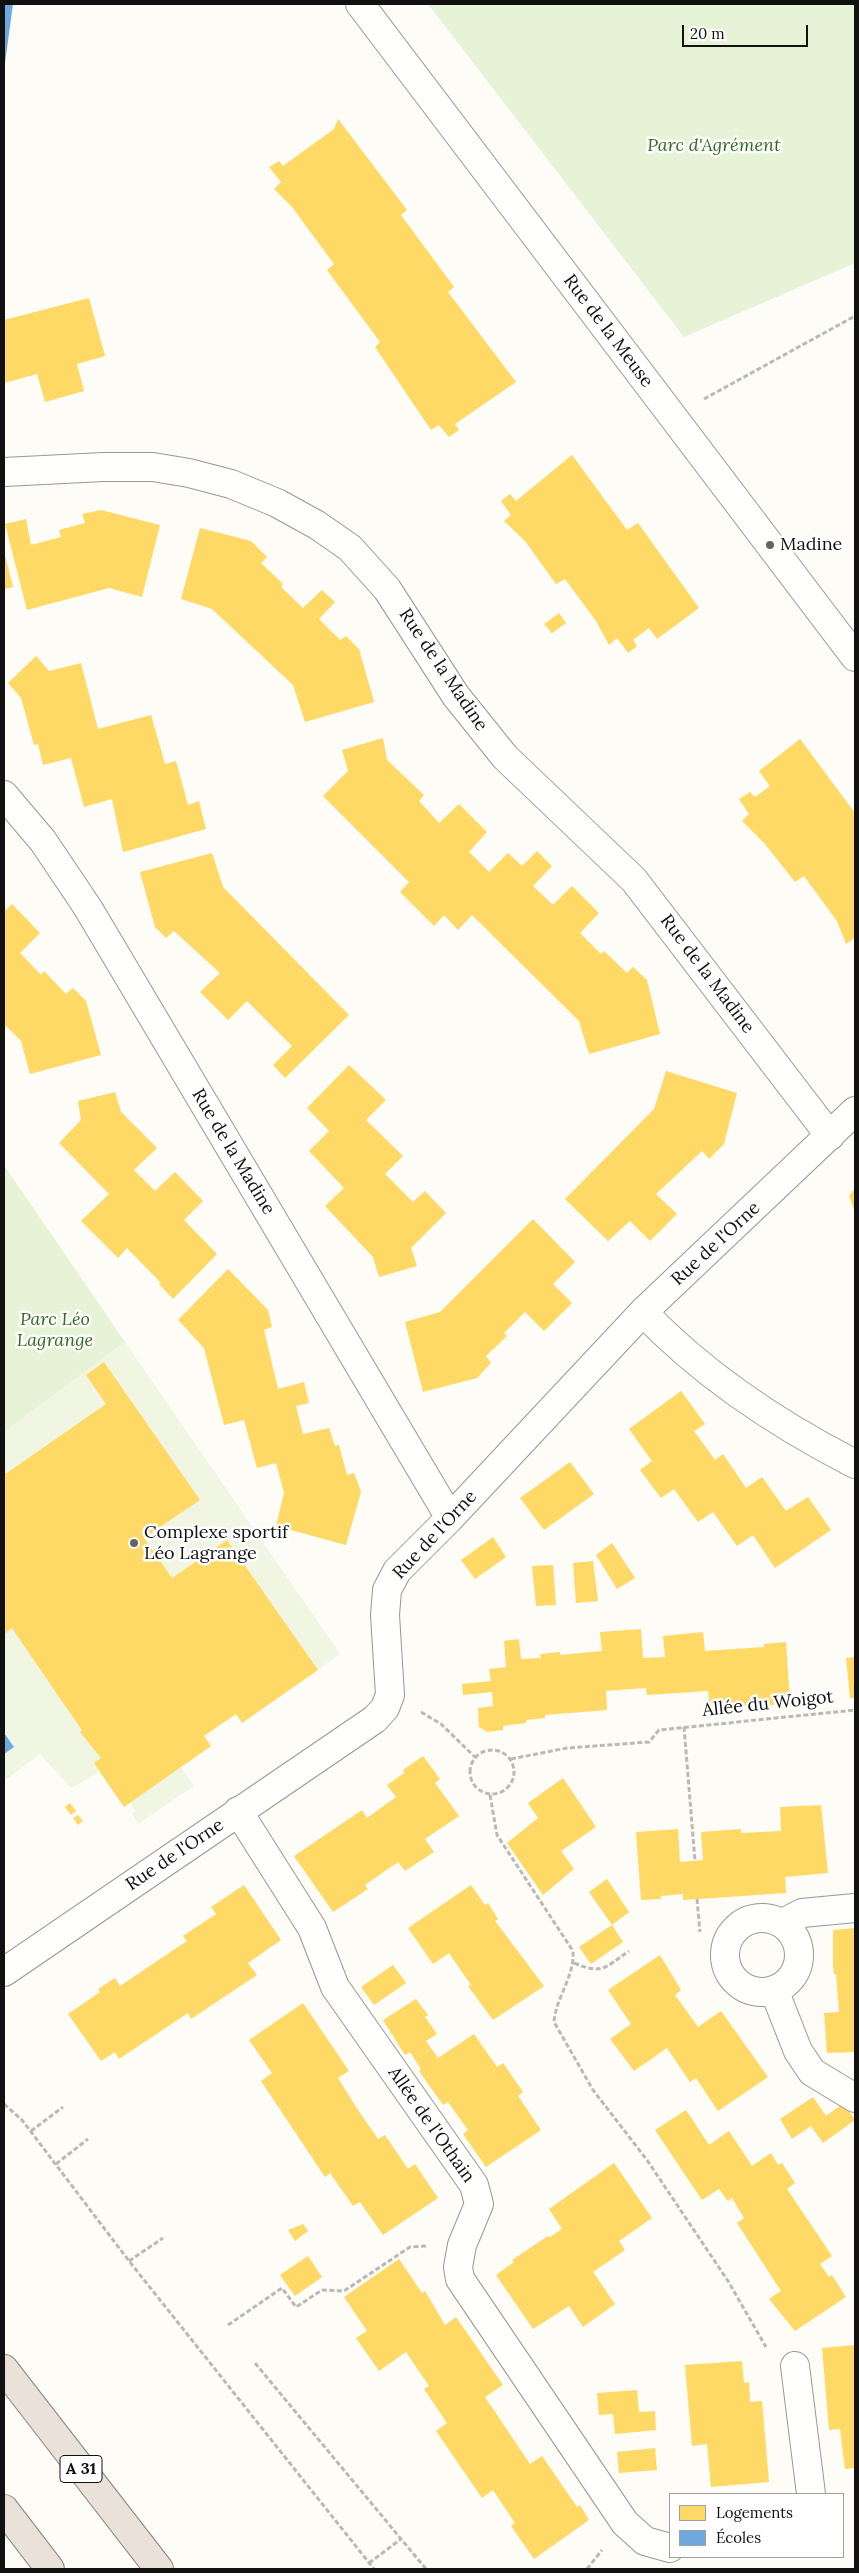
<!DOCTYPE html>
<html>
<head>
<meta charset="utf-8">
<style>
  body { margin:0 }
  #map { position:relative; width:859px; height:2573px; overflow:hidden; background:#fdfcf7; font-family:Lora,serif }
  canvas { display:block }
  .frame { position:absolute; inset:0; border:5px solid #111; pointer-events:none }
  .legend { position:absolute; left:669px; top:2493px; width:175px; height:65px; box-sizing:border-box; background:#fff; border:1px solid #a0a0a0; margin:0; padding:6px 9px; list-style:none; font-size:15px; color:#111 }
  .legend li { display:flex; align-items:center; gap:10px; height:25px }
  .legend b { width:25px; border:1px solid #a0a0a0 }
  .scale { position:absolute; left:682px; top:25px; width:126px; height:22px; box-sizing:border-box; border:2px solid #111; border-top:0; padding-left:6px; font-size:15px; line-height:18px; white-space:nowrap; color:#111; -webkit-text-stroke:4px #fff; paint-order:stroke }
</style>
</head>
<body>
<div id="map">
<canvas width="859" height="2573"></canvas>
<div class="frame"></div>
<ul class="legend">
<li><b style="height:14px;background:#ffd966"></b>Logements</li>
<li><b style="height:14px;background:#6fa8dc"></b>Écoles</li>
</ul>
<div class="scale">20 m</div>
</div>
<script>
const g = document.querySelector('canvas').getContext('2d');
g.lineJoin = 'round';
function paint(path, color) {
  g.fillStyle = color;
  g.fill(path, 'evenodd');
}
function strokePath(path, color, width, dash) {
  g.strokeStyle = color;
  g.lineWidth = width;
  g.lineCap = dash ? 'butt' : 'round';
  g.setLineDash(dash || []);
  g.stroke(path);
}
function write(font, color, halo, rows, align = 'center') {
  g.font = font + ' Lora,serif';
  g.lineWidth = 5;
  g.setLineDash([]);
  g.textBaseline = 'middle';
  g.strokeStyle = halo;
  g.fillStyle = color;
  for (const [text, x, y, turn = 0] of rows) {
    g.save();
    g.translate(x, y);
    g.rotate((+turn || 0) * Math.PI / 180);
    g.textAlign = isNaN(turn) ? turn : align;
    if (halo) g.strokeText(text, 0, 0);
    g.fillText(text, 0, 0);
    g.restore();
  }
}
paint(new Path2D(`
  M428,4H855V263L684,337Z
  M4,1165L125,1342L4,1432Z`), '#e7f3d7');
paint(new Path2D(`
  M125,1342L340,1654L242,1723L236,1714L204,1735L211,1746L181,1767L194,1786L138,1824L132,1814L135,1811L130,1803L124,1807L99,1772L71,1788L40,1754L4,1781V1432Z`), '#f0f6e1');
paint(new Path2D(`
  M338,119L407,210L401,215L454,287L448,292L516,382L455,424L459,430L449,437L439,425L431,430L375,347L380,342L327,270L334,264L292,207L274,189L281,182L269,167L279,161L283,166L334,129Z
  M89,298L105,356L77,364L84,391L45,402L37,374L4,383V320Z
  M572,455L627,530L638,523L699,608L657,639L649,628L633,640L637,646L628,653L617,638L609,645L596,621L565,579L556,584L525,541L504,521L511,515L501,501L510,494L516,501Z
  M101,510L160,525L142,597L109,588L27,610L5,524L26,519L31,545L61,537L59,530L85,523L82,514Z
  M200,528L251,541L267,557L261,563L283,584L281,587L303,608L322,590L335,602L319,619L340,640L346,636L359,649L374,702L305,722L293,685L212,609L181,599Z
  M4,551L13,587L4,589Z
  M559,613L566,623L552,633L544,624Z
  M36,656L49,671L81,663L98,729L151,715L165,764L176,761L188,805L199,801L206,829L123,852L112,799L84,807L71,758L43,765L38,744L34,745L21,698L8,683Z
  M383,738L387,760L424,795L419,801L439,823L459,804L487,832L469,852L489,872L508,853L522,866L537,851L552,866L533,886L553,905L572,886L599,913L580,933L601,954L604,951L627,973L633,967L647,980L660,1034L589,1054L579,1021L472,915L458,930L444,915L434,926L400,892L409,882L323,796L348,771L342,750Z
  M800,739L855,813V938L846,944L837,921L804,876L795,882L765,844L742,821L749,814L739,799L750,792L755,797L770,786L759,771Z
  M212,853L223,887L349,1015L285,1078L273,1065L292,1046L247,1001L228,1020L200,992L220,973L174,931L166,938L155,927L140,872Z
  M12,904L40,933L20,953L41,975L44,971L66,994L73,988L86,1001L101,1055L30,1074L21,1041L4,1024V912Z
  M349,1065L386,1100L366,1120L403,1156L385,1174L413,1202L425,1191L446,1213L411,1248L417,1266L379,1277L373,1257L325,1206L344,1188L309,1151L329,1131L307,1108Z
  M666,1071L737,1093L724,1144L709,1159L702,1151L656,1194L677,1214L650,1241L630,1221L608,1241L565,1199L654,1109Z
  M115,1092L121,1112L157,1148L134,1170L155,1191L175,1172L203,1201L184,1220L217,1254L173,1299L159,1284L161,1283L127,1248L118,1258L81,1221L109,1194L59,1143L81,1120L78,1101Z
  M855,1188V1212L849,1196Z
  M533,1219L575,1262L553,1284L572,1303L544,1331L525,1312L504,1333L507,1336L486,1356L491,1363L477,1378L423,1392L405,1322L440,1312Z
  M228,1269L268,1310L272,1327L264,1330L278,1389L304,1382L309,1403L296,1406L303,1434L329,1428L335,1446L339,1445L347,1475L354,1473L361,1492L346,1545L276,1526L284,1493L276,1463L257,1468L244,1420L224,1425L204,1348L178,1320Z
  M104,1362L200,1500L144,1538L172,1578L227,1540L318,1670L242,1723L236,1714L204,1736L211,1746L124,1807L94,1763L101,1758L80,1732L82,1730L61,1700L12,1628L4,1634V1475L106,1404L86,1375Z
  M681,1391L705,1424L694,1431L715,1460L723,1454L746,1488L762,1477L786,1511L808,1497L831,1530L775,1568L753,1535L737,1546L713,1512L698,1522L674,1489L661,1498L640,1470L652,1461L629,1429Z
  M570,1462L594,1494L544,1530L520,1498Z
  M493,1537L506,1557L475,1579L461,1560Z
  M612,1543L635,1578L617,1589L596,1555Z
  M593,1561L598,1601L576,1603L573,1563Z
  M553,1565L556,1605L536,1606L532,1566Z
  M641,1629L643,1658L665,1657L663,1636L703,1632L705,1651L764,1647V1644L786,1642L790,1702L748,1709V1705L710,1708L708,1691L647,1695L646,1688L606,1691L607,1710L545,1715V1718L526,1720V1723L503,1726V1730L487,1732L479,1727L478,1708L493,1706L492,1692L463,1695L462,1684L491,1681L489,1669L506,1667L504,1641L519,1639L521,1659L541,1658L540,1654L560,1652V1655L602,1651L600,1632Z
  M855,1657V1698H850L846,1658Z
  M423,1756L440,1779L435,1783L459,1816L425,1839L434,1852L405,1871L398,1862L365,1885L368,1889L333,1912L294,1856L362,1810L367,1818L396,1797L387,1785L404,1773L403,1770Z
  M563,1778L596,1827L561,1851L574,1869L543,1895L507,1843L538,1818L528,1803Z
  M70,1803L76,1811L71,1815L65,1807Z
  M821,1805L828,1873L785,1877L786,1893L683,1900V1894L661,1896V1899L641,1900L636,1832L678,1829L680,1862L703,1860L701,1832L741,1829V1833L781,1831L780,1807Z
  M78,1815L83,1821L78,1825L73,1818Z
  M607,1879L629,1912L612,1925L589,1892Z
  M244,1885L281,1940L248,1963L257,1975L191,2019L188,2013L119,2059L115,2052L101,2061L68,2014L100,1992L98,1989L115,1978L120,1986L187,1941L183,1936L216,1914L211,1907Z
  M471,1885L485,1905L488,1903L498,1919L495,1921L544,1986L493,2020L468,1986L471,1985L449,1953L433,1964L408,1928Z
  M612,1925L623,1942L591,1964L579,1947Z
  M855,1928V2052L827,2053L824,2013L839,2012L836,1974H834L833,1967V1930Z
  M660,1955L681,1990L675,1995L698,2027L721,2011L768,2077L718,2111L696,2078L690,2082L667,2048L634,2071L610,2039L631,2024L608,1990Z
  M393,1965L406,1983L374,2005L361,1987Z
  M416,1999L428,2015L425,2017L437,2034L426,2041L438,2058L474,2034L497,2067L503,2063L523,2092L518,2096L541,2130L486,2167L463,2134L468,2130L448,2102L443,2105L419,2071L421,2069L410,2052L405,2055L383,2020Z
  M303,2003L349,2071L338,2078L358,2110L378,2139L385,2135L408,2169L415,2164L438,2198L383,2235L360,2202L353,2206L330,2173L325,2177L261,2081L272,2073L249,2040Z
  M813,2097L826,2116L844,2103L855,2120L823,2143L811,2126L792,2139L780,2119Z
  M686,2110L709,2145L729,2131L752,2166L771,2153L778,2165L782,2163L795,2183L787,2189L832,2256L820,2264L829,2277L832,2275L846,2297L795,2331L769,2299L781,2291L737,2223L744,2218L732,2198L728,2201L719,2189L702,2200L655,2130Z
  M614,2163L652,2218L619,2241L625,2250L593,2272L615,2304L583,2327L569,2306L533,2329L496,2275L514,2262L512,2260L548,2236L550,2237L562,2229L549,2209Z
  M303,2224L308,2231L295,2241L288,2230Z
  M308,2256L322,2277L295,2296L280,2275Z
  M399,2259L422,2293L425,2291L445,2325L456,2317L503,2385L485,2397L530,2464L542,2456L577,2507L580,2505L589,2520L534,2559L511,2526L515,2523L493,2490L482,2498L436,2431L447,2423L424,2389L429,2386L406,2352L379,2371L356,2338L367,2331L344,2297Z
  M855,2345V2468L845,2469L840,2429L829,2430L822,2348Z
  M742,2361L744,2383L749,2382L750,2402L762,2401L769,2482L711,2487L707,2444L692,2446L685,2365Z
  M637,2390L639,2412L655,2411L656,2430L615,2434L613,2414L599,2415L597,2393Z
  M655,2448L657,2470L619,2473L617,2452Z`), '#ffd966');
paint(new Path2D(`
  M4,4H13L5,63H4Z
  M4,1733L14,1747L4,1754Z`), '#6fa8dc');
const minor = new Path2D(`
  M360,4L855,657
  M4,472L103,467H153L189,473L231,484L277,503L317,525L350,548L387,589L456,696L505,757L634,880L830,1136
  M4,795L43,841L88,908L450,1518
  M643,1312C704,1376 777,1424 855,1464
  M238,1811L312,1928L335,1987L474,2185L479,2204L462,2245L458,2267L460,2279L625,2523L645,2541L670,2548
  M725 1955a37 37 0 1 1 74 0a37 37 0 1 1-74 0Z
  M783,1923L802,1913L855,1908
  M4,1972L375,1719L385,1708L390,1695L385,1615L387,1590L397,1571L450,1518L643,1312L855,1111
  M774,1990L798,2051L812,2072L855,2098
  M795,2366L811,2494`);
const motorway = new Path2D(`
  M4,2369L159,2569
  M4,2509L50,2569`);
strokePath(minor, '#979795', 30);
strokePath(motorway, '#858482', 30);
strokePath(new Path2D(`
  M704,399L855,316
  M421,1712L441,1724L476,1758
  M684,1727L695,1861
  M470 1772a22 22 0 1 1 44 0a22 22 0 1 1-44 0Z
  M511,1759L567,1748L649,1742L659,1730L855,1710
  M490,1795L497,1835L573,1951C575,1976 556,1997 554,2022L593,2090L647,2160L728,2281L766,2347
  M697,1899L700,1932
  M574,1963C603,1975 604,1968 629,1951
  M4,2104L22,2120L129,2261L374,2569
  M31,2131L63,2107
  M56,2164L88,2139
  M129,2261L163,2238
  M228,2325L282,2288L296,2307L322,2290L344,2291L410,2247L426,2246
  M255,2363L426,2569
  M369,2563L401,2539
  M587,2569L602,2550`), '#b9b9b8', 3, [5, 2.5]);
strokePath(minor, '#fffffe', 28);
strokePath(motorway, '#eae1d8', 28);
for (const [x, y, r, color] of [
  [770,545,5,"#646362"],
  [134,1543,5,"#646362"]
]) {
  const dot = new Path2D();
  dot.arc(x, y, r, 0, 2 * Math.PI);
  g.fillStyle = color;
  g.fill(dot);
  strokePath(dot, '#fff', 2);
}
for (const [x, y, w] of [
  [81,2469,42]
]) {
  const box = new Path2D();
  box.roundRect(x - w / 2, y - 13.5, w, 27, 4);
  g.fillStyle = '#fff';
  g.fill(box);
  strokePath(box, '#111', 1);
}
write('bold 16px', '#111', null, [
  ["A 31",81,2469]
]);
write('italic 18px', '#2f6b1f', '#fff', [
  ["Parc d'Agrément",714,146],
  ["Parc Léo",55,1320],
  ["Lagrange",55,1341]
]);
write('18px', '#111', '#fff', [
  ["Rue de la Meuse",608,331,53],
  ["Rue de la Madine",443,670,56],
  ["Rue de la Madine",707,974,53],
  ["Rue de la Madine",233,1152,59],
  ["Rue de l'Orne",716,1244,-43],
  ["Rue de l'Orne",435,1535,-47],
  ["Allée du Woigot",768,1704,-6],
  ["Rue de l'Orne",175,1855,-34],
  ["Allée de l'Othain",431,2125,55]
]);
write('18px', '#111', '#fff', [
  ["Madine",780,545],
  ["Complexe sportif",144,1533],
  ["Léo Lagrange",144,1554]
], 'left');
</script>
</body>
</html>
